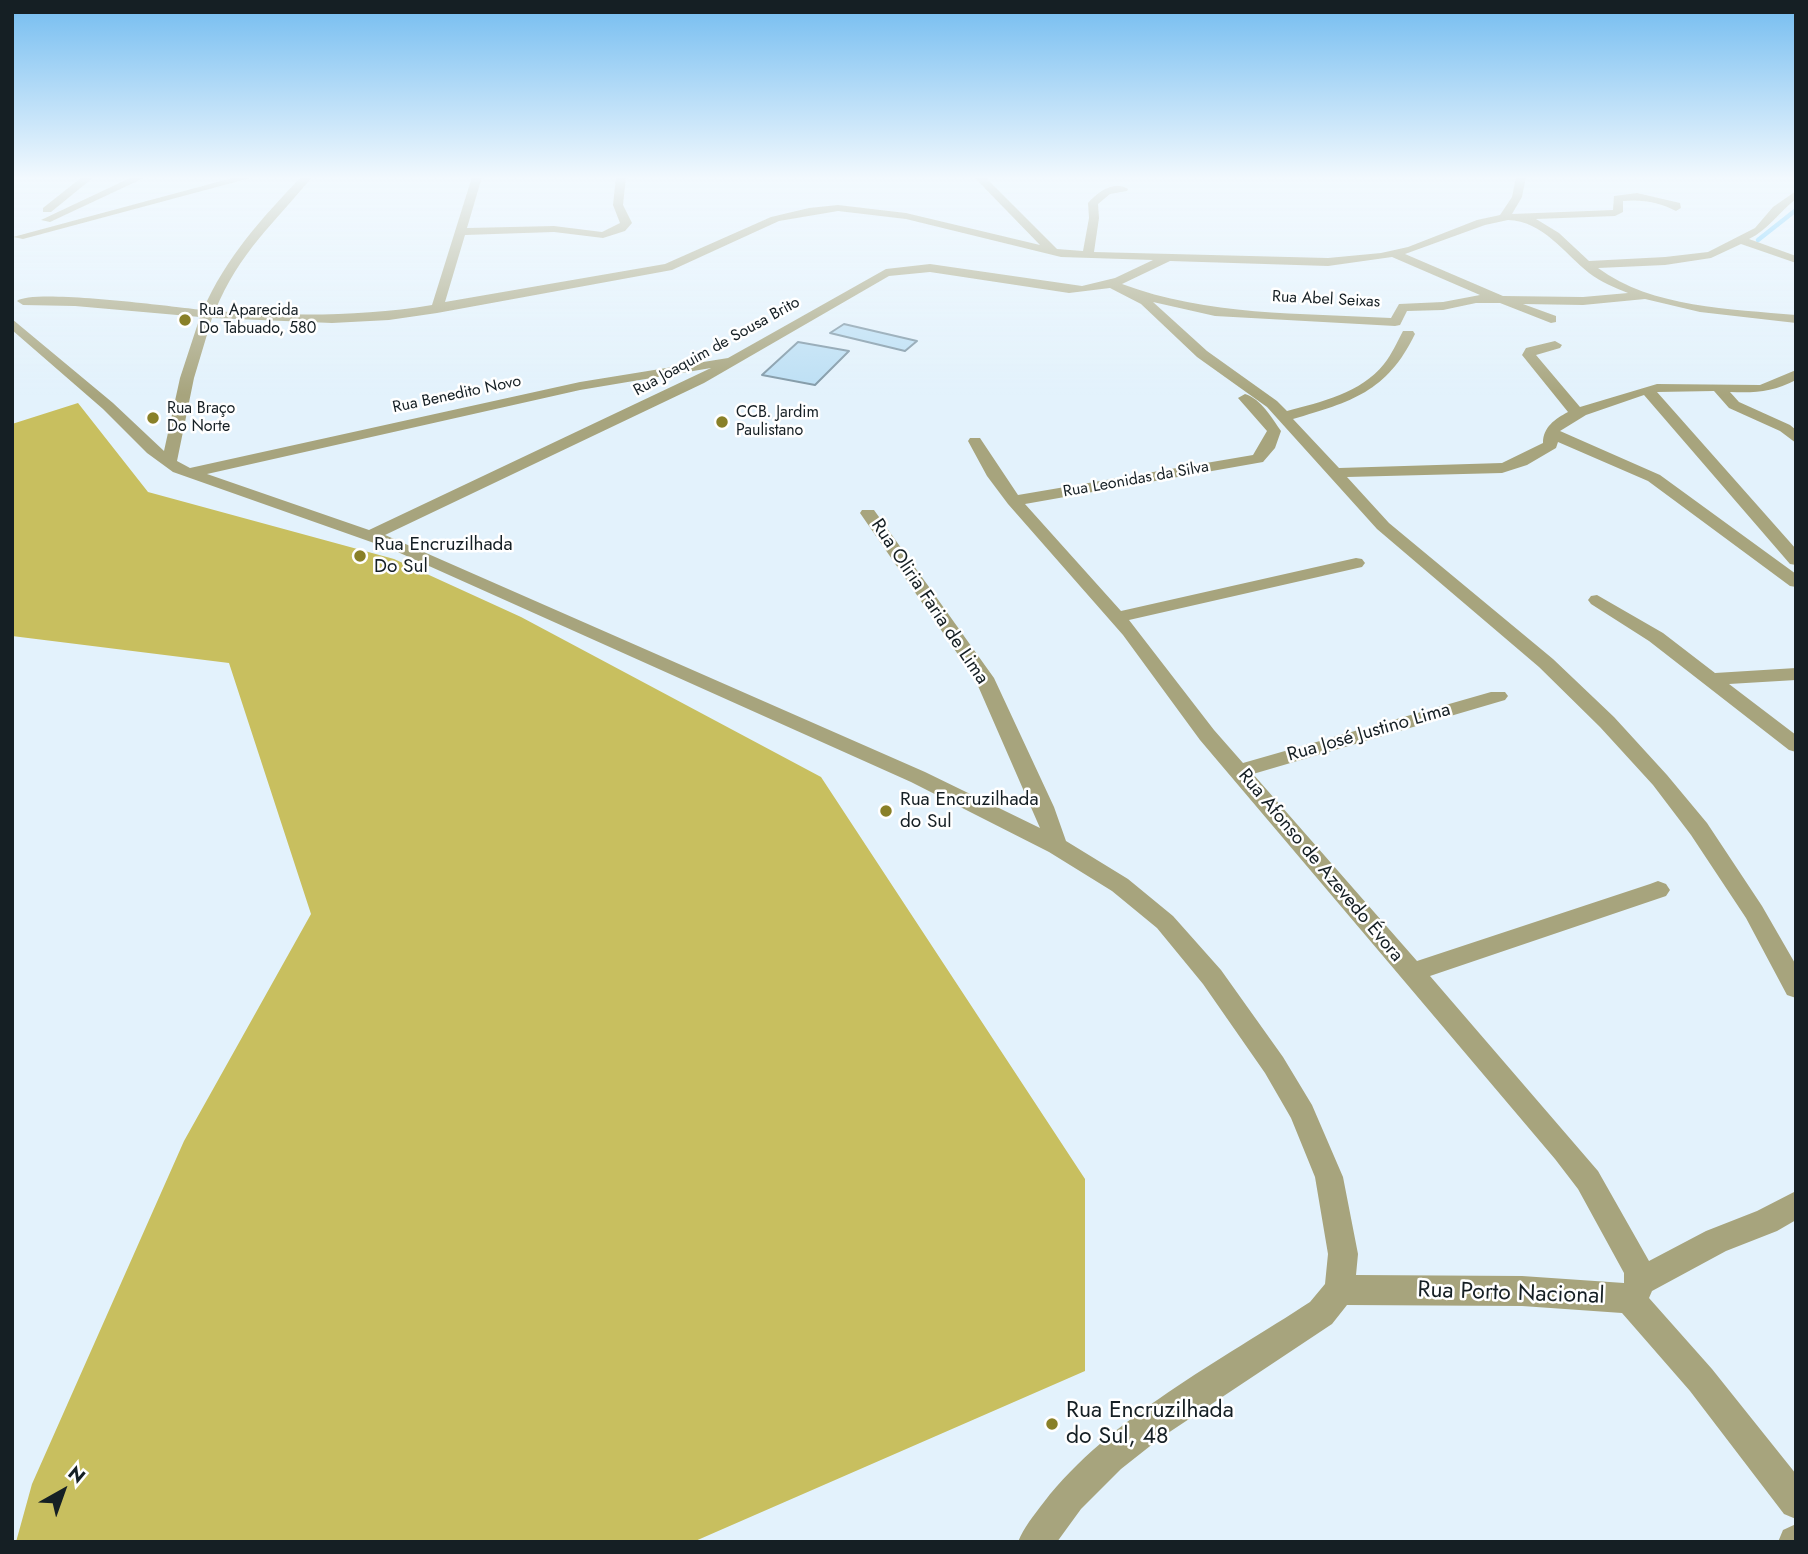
<!DOCTYPE html>
<html>
<head>
<meta charset="utf-8">
<style>
  body { margin:0 }
  #map { position:relative; width:1808px; height:1554px; overflow:hidden; background:#e3f2fc; font-family:Jost,sans-serif }
  canvas { display:block }
  .frame { position:absolute; inset:0; border:14px solid #151f24; pointer-events:none }
  .north { position:absolute; left:28px; top:1456px; width:70px; height:70px; -webkit-text-stroke:5px #fff; paint-order:stroke; rotate:40deg; font-size:19px; font-weight:700; line-height:28px; text-align:center; color:#151f24 }
  .north::after { content:''; display:block; margin:auto; width:24px; height:32px; background:#151f24; clip-path:polygon(50% 0,100% 100%,50% 72%,0 100%) }
</style>
</head>
<body>
<div id="map">
<canvas width="1808" height="1554"></canvas>
<div class="frame"></div>
<div class="north">N</div>
</div>
<script>
const g = document.querySelector('canvas').getContext('2d');
g.lineJoin = 'round';
function paint(path, color) {
  g.fillStyle = color;
  g.fill(path, 'evenodd');
}
function strokePath(path, color, width, dash) {
  g.strokeStyle = color;
  g.lineWidth = width;
  g.lineCap = dash ? 'butt' : 'round';
  g.setLineDash(dash || []);
  g.stroke(path);
}
function write(font, color, halo, rows, align = 'center') {
  g.font = font + ' Jost,sans-serif';
  g.lineWidth = 5;
  g.setLineDash([]);
  g.textBaseline = 'middle';
  g.strokeStyle = halo;
  g.fillStyle = color;
  for (const [text, x, y, turn = 0] of rows) {
    g.save();
    g.translate(x, y);
    g.rotate((+turn || 0) * Math.PI / 180);
    g.textAlign = isNaN(turn) ? turn : align;
    if (halo) g.strokeText(text, 0, 0);
    g.fillText(text, 0, 0);
    g.restore();
  }
}
paint(new Path2D(`
  M78,403L148,492L394,559L521,617L821,777L1085,1179V1371L693,1542H16L32,1484L184,1141L311,914L229,663L12,636V424Z`), '#c8bf5f');
strokePath(new Path2D(`
  M1758,240L1796,210`), '#65c8fc', 4.5);
const building = new Path2D(`
  M844,324L917,341L905,351L830,333Z
  M798,342L849,351L815,385L762,375Z`);
paint(building, '#bcdff4');
strokePath(building, '#8098a6', 2);
paint(new Path2D(`
  M82,177H94L51,212H43V208Z
  M132,177H146L50,222L41,220Z
  M236,177H254L23,239L13,237Z
  M301,177H312C273,225 240,251 215,311C288,316 360,317 432,305L472,177H482L467,228L554,226L602,232L620,223L613,205L616,177H626L623,205L632,223L625,231L603,238L554,232L465,235L445,302L665,264L771,217L809,208L838,205L906,213L1040,245L974,177H985L1057,249L1083,251L1089,218L1088,203C1098,192 1114,180 1128,189L1127,191L1110,194L1098,204L1099,218L1094,252L1328,258L1381,253L1408,247L1477,220L1500,215L1512,197L1516,177H1526L1522,197L1512,214L1613,210L1614,196L1637,193L1680,203L1681,208L1676,211C1661,203 1643,199 1623,201V212L1615,216L1536,219L1559,233L1589,261L1665,257L1708,252L1755,228L1773,207L1796,191V199C1779,212 1768,230 1749,239L1796,256V263L1741,244L1711,258L1665,265L1598,268C1652,308 1731,309 1796,315V323L1700,312L1645,299L1583,305L1523,304L1556,316V322L1551,323L1500,303H1476L1443,310L1407,311L1400,325L1395,326L1215,316L1153,302L1207,351L1277,401L1287,411C1321,402 1361,393 1384,364C1392,354 1397,342 1403,331H1413L1415,334C1387,392 1351,402 1293,419L1339,468L1502,463L1543,443C1543,427 1555,419 1568,412L1522,355L1526,348L1555,341L1562,345L1560,348L1536,355L1580,407L1657,384L1760,385L1796,370V380C1773,392 1756,393 1730,392L1739,402L1790,425L1796,430V443L1780,431L1729,408L1714,391L1657,392L1796,549V565L1790,564L1644,395L1586,415L1560,431L1660,475L1796,574V587L1790,586L1648,481L1558,442L1556,448L1527,465L1502,473L1347,477L1389,523L1553,659L1614,717L1667,775L1707,823L1762,906L1796,965V998L1787,995L1746,918L1691,835L1653,785L1600,727L1539,667L1377,529L1267,407L1197,357L1141,304L1110,288L1069,293L930,272L889,276L704,383L385,535L925,772L1040,828L975,679L860,513L862,510H874L994,678L1054,807L1066,841L1128,879L1173,916L1221,970L1283,1057L1312,1105L1343,1177L1358,1254L1356,1275L1522,1276L1624,1283V1273L1578,1189L1555,1159L1200,740L1123,635L1008,504L987,476L968,441L970,438H980L1018,495L1253,455L1267,431L1238,398L1245,394C1261,399 1272,418 1281,431L1275,448L1263,462L1025,504L1121,611L1356,558L1362,559L1365,563L1362,567L1129,620L1214,730L1243,763L1491,692H1505L1508,696L1505,700L1253,774L1417,961L1650,884L1658,881L1666,884L1670,890L1666,896L1430,976L1598,1171L1649,1261L1706,1231L1757,1211L1796,1191V1220L1777,1231L1726,1251L1652,1291L1649,1298L1712,1369L1796,1474V1519L1784,1514L1690,1391L1622,1313L1522,1306L1347,1305L1332,1324L1159,1439L1121,1469L1081,1509L1057,1542H1018C1024,1527 1034,1515 1044,1502C1108,1419 1223,1359 1310,1302L1325,1284L1328,1254L1315,1177L1291,1118L1265,1073L1203,984L1157,928L1112,891L1049,852L911,782L391,549L173,472L147,453L103,409L12,330V319L113,403L164,451L180,378L200,317L75,306L23,305L17,301C33,288 174,307 203,310C226,257 262,218 301,177ZM838,211L906,219L1061,257L1153,260L1115,278L1082,286L930,264L886,269L728,358L580,382L190,468L177,461L194,378L212,318L332,323L389,320L437,313L672,270L779,221ZM1508,220C1543,221 1564,253 1589,273C1601,282 1615,288 1628,293L1583,297L1503,296L1405,254L1485,225ZM1392,257L1480,295L1443,302L1399,304L1391,318C1301,313 1207,316 1122,284L1170,261L1328,266ZM711,368L369,530L207,474L580,390Z
  M1597,595L1663,633L1715,673L1796,668V680L1729,684L1796,735V752L1789,750L1649,641L1591,604L1588,600L1591,596Z
  M1796,1524V1542H1778L1783,1530Z`), '#a7a47d');
const sky = g.createLinearGradient(0, 0, 0, 395);
sky.addColorStop(0, '#73bcf0');
sky.addColorStop(0.45, '#f2f9fe');
sky.addColorStop(1, '#f2f9fe00');
g.fillStyle = sky;
g.fillRect(0, 0, 1808, 395);
for (const [x, y, r, color] of [
  [185,320,7,"#898028"],
  [153,418,7,"#898028"],
  [722,422,7,"#898028"],
  [360,556,7,"#898028"],
  [886,811,7,"#898028"],
  [1052,1424,7,"#898028"]
]) {
  const dot = new Path2D();
  dot.arc(x, y, r, 0, 2 * Math.PI);
  g.fillStyle = color;
  g.fill(dot);
  strokePath(dot, '#fff', 2.5);
}
write('16px', '#151f24', '#fff', [
  ["Rua Abel Seixas",1326,300,3],
  ["Rua Joaquim de Sousa Brito",717,347,-29],
  ["Rua Benedito Novo",457,395,-12],
  ["Rua Leonidas da Silva",1136,480,-10]
]);
write('16px', '#151f24', '#fff', [
  ["Rua Aparecida",199,311],
  ["Do Tabuado, 580",199,329],
  ["Rua Braço",167,409],
  ["Do Norte",167,427],
  ["CCB. Jardim",736,413],
  ["Paulistano",736,431]
], 'left');
write('19px', '#151f24', '#fff', [
  ["Rua Encruzilhada",374,545],
  ["Do Sul",374,567],
  ["Rua Encruzilhada",900,800],
  ["do Sul",900,822]
], 'left');
write('19px', '#151f24', '#fff', [
  ["Rua Oliria Faria de Lima",929,602,56],
  ["Rua José Justino Lima",1369,733,-16],
  ["Rua Afonso de Azevedo Évora",1320,866,50]
]);
write('23px', '#151f24', '#fff', [
  ["Rua Porto Nacional",1511,1294,2]
]);
write('23px', '#151f24', '#fff', [
  ["Rua Encruzilhada",1066,1411],
  ["do Sul, 48",1066,1437]
], 'left');
</script>
</body>
</html>
